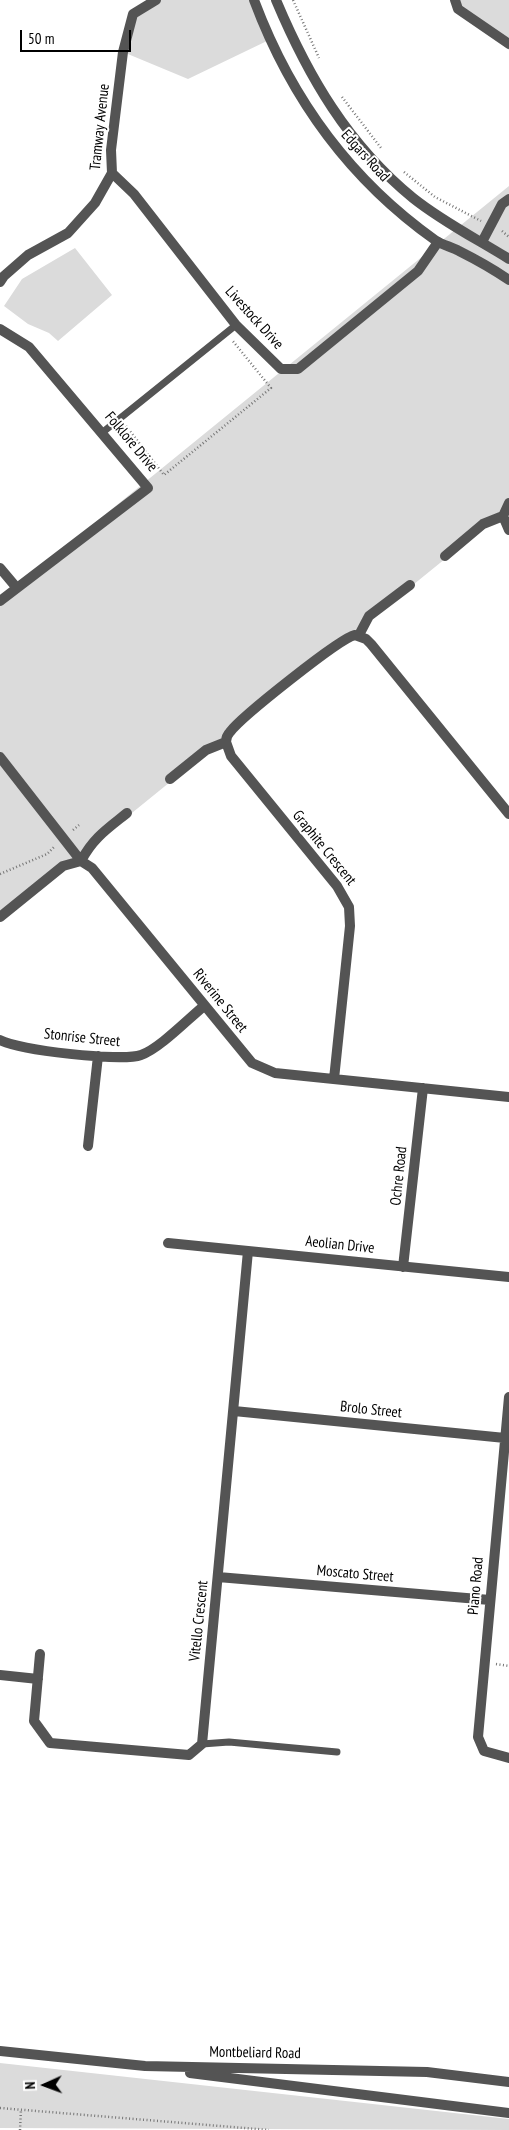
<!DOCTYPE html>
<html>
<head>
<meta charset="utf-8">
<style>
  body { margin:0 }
  #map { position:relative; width:509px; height:2130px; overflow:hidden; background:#fff; font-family:"PT Sans Narrow",sans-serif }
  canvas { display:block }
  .north { position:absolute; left:20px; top:2060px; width:50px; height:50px; -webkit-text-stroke:4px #fff; paint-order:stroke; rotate:268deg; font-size:14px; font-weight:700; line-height:20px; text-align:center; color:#000 }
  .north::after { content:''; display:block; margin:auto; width:18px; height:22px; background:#000; clip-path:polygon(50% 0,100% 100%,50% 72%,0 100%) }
  .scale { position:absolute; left:20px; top:30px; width:111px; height:22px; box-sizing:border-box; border:2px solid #000; border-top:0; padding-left:6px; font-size:15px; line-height:18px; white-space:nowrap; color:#000; -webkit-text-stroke:4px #fff; paint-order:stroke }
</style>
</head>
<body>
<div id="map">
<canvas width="509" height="2130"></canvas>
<div class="north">N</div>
<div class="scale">50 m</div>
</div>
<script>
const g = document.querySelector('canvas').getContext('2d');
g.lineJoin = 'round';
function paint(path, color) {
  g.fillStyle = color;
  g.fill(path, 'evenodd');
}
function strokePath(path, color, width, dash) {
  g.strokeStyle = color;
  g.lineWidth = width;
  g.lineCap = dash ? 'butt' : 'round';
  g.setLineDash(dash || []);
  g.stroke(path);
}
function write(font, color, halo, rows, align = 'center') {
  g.font = font + ' "PT Sans Narrow",sans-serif';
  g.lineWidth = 4;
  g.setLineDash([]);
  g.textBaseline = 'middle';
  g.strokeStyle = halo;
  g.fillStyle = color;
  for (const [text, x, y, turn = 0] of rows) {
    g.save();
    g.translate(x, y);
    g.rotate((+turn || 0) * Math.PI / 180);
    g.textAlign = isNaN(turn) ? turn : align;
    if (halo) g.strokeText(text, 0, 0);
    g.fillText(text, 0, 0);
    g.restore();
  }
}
paint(new Path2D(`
  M156,0H254L269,40L188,79L123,52L133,14Z
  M455,0H509V50L458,9Z
  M509,186V507L0,920V600Z
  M75,248L112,295L58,341L49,333L28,324L4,306L22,279Z
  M0,2063L509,2119V2130L0,2128Z`), '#dbdbdb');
strokePath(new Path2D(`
  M293,0L319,58
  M342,97L381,148
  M404,172L435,197L481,221
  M502,231L509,237
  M126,426L164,475L271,388L232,340
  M73,830L79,825
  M0,874L47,854L54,847
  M496,1664L509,1666
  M0,2108L269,2130
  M20,2130L21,2109`), '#767676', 2.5, [1, 2.5]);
strokePath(new Path2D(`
  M103,432L236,325
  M202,1744L229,1742L337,1752`), '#545454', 7);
strokePath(new Path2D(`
  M455,0L458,9L509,44
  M112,173L134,194L236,325L281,369H298L418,271L438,242
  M482,242L502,204L509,199
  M0,282L4,276L28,255L68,233L95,203L112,173L111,150L123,52L133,14L156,0
  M0,329L29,347L148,488L0,601
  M509,503L503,516L509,530
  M445,556L483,524L503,516
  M0,568L16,587
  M359,635L369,616L410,585
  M226,742L231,756L337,886L349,907L350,926L334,1079
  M0,757L81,861L92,868L252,1063L275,1073L509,1097
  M170,779L206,750L226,742C226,738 227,735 230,732C241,717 340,638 355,635L366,639L371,644L509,814
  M0,917L63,866L81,861C93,838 107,829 127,813
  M0,1040C17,1050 122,1062 141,1055C159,1049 188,1019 204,1006
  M88,1146L98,1056
  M168,1243L509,1277
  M403,1267L423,1088
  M509,1397L478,1737L484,1751L509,1758
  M234,1411L505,1438
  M218,1577L490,1600
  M40,1654L34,1721L50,1743L189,1755L202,1744L248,1251
  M0,1675L38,1679`), '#545454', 10);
strokePath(new Path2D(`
  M254,0C291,99 349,179 435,240C442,245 452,247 459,251C477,260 493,269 509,280
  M276,0C308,76 348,145 413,198C443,222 477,239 509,259
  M0,2051L145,2066L427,2072L509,2082
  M190,2073L509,2113`), '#545454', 10);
write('15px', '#000', '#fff', [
  ["Tramway Avenue",100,127,-84],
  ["Edgars Road",365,156,48],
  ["Livestock Drive",254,318,48],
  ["Folklore Drive",131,442,50],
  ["Graphite Crescent",324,848,51],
  ["Riverine Street",220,1001,51],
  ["Stonrise Street",82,1038,6],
  ["Ochre Road",399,1176,-84],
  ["Aeolian Drive",340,1245,6],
  ["Brolo Street",371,1410,6],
  ["Moscato Street",355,1574,5],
  ["Piano Road",476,1586,-85],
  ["Vitello Crescent",199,1621,-84],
  ["Montbeliard Road",255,2053,1]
]);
</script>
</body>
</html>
